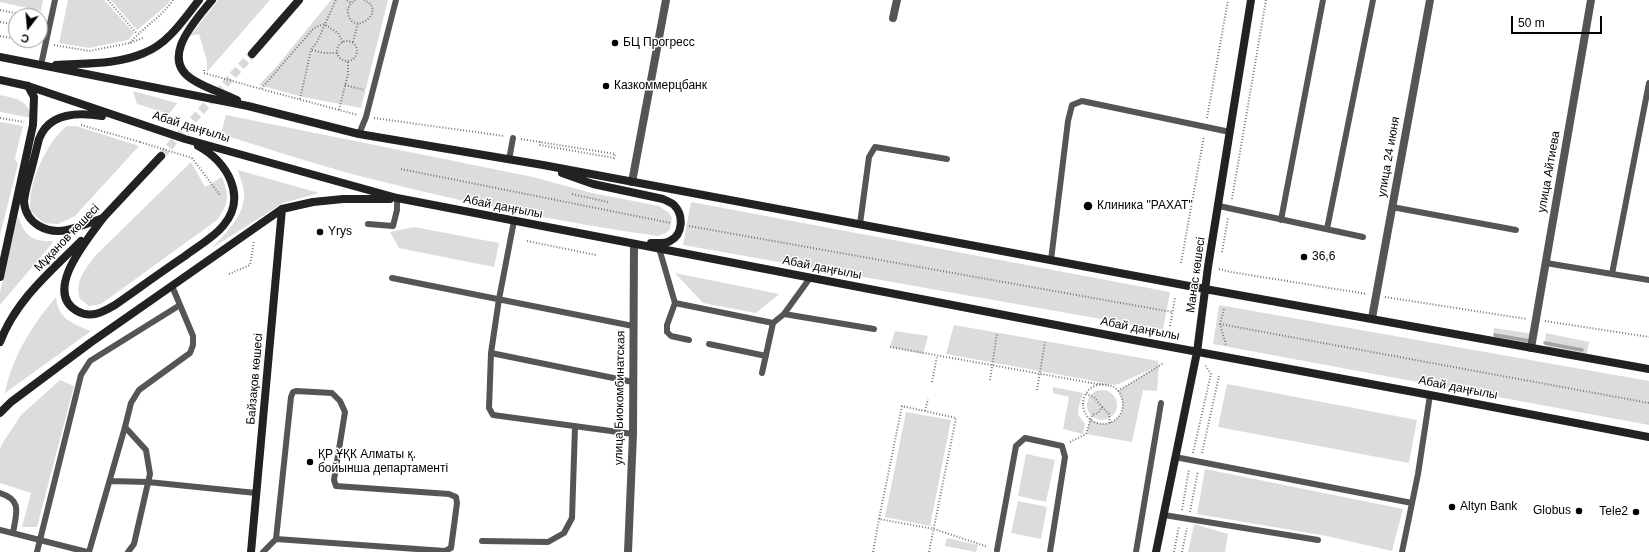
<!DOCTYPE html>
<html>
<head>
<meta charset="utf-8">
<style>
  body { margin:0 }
  #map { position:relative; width:1649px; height:552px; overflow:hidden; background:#fff; font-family:Arial,sans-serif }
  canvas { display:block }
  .north { position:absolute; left:8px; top:8px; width:40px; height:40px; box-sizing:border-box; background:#fff; border:1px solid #999; border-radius:50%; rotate:196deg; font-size:11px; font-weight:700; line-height:16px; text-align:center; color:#000 }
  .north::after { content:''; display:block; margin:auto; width:14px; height:18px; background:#000; clip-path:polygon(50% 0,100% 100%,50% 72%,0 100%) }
  .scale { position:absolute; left:1511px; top:16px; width:91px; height:18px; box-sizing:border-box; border:2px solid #000; border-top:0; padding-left:5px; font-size:12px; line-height:14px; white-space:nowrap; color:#000; -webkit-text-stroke:3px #fff; paint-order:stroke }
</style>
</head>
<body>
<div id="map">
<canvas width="1649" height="552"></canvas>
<div class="north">С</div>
<div class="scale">50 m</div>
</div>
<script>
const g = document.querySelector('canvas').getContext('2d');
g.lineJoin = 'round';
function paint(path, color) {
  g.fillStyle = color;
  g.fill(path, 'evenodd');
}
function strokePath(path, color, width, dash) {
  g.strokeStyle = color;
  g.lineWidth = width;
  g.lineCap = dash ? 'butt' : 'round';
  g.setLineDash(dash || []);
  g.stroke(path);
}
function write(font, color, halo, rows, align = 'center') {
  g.font = font + ' Arial,sans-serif';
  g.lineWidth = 3;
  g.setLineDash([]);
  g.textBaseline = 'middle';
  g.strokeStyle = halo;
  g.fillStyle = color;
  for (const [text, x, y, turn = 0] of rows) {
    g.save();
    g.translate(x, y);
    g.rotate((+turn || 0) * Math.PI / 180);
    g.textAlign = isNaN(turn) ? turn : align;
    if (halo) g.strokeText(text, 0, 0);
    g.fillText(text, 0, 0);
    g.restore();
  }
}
paint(new Path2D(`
  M0,0H43L41,11L0,2Z
  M68,0H104L134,33L128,40L89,48L59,43Z
  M111,0H170L167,5L137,30Z
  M218,0H270L207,72V61L199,34L190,36Z
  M331,0H388L361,108L303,97L259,85L277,66Z
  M133,91L177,103L169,114L137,104Z
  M0,95C17,99 27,99 32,118L0,112Z
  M226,115L533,177L592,193L659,206L669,213L672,218L670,229L666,233L658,236C566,223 475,205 384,182C329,169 275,151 221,134Z
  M0,122L23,126L15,158L18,164L0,235Z
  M67,126H76L139,146L75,216L58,224L44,223L31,212C26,187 46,142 67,126Z
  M191,162L205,187L222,177C229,197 230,201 217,220L101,304L89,306L80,299C74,281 86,268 97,254Z
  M238,170L319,193L283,203L212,248C225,234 242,218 244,198C245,189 240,178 238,170Z
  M691,202L1170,292L1163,330L683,245Z
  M18,216C25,237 33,242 54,241L0,305V292Z
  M414,227L499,243L494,267L399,248L390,232Z
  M675,273L779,294L756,313L703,303Z
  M56,297C58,319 73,324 91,331L5,393C12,357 32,325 56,297Z
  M1219,305L1649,381V425L1213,344Z
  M954,325L1158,361L1159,366L1157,391L1143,390L1132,442L1086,434L1090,419C1111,433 1132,413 1118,391L1156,367L1116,385L946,354Z
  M1494,328L1534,334L1531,348L1493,341Z
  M895,331L928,336L923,354L890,347Z
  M1546,333L1589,342L1586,358L1546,347L1545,342Z
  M60,380L74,386L37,527H22L31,493L0,483V449L2,444L21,415Z
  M1227,384L1417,420L1409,463L1218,427Z
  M1053,387L1083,393L1079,405L1078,415L1085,424L1083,434L1063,429L1069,397L1053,393Z
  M1087 405a15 15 0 1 1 30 0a15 15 0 1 1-30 0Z
  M906,412L951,420L930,526L885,517Z
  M1026,454L1055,460L1046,502L1018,496Z
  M1205,469L1403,509L1392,551L1327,536L1197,514Z
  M1018,501L1047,507L1041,539L1011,533Z
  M1194,524L1228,534L1225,552H1188Z
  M947,538L978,545L976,552L945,546Z`), '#dcdcdc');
strokePath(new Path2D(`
  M1495,335L1530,341
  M1545,343L1582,350`), '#a3a3a3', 3.5);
strokePath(new Path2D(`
  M161,156L252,54`), '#d9d9d9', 8, [8, 4]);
strokePath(new Path2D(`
  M108,0L137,34
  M347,0L351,3
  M355,0C351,3 347,7 348,13C352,38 389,11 364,0
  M0,10L29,16
  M0,22L16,25
  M0,36L16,39
  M23,40L38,43
  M337 51a10 10 0 1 1 20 0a10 10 0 1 1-20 0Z
  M343,42L338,33L324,24L314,28L261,89L358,115
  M353,42L358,23
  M130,43C143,27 162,17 173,0
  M54,45L89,51L130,43L143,38
  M312,50L324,53H338
  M345,85L365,90
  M300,99L311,50L317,42L336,0
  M339,110L348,74V60
  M0,118L24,122
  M374,118L504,136
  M1207,118L1228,0
  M81,125L140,142
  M521,139L615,154L614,158L540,145V141
  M192,158L220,195
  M401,169L671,223
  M572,194L608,202
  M1232,199L1266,0
  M689,226L1172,312
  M527,241L596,255
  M1222,252L1228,218
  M1181,263L1204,136
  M1219,269L1231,272L1367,294
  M229,274L250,265L254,241
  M1385,297L1527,319
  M1224,309L1220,324L1226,345
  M1545,321L1649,337
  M1220,324L1649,403
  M1170,326L1175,298
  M890,347L1109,386
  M990,380L997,333
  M932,382L937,356
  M1083 404a20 20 0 1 1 40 0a20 20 0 1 1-40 0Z
  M1037,390L1045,342
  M1118,391L1164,363
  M1102,407L1109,414L1110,423
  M925,411L928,399
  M1070,442L1086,434L1092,415L1098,413L1102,407L1094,397L1086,394
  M1193,453L1211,374L1205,365
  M1202,453L1219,376
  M1182,510L1189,469
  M1190,512L1198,471
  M873,552L879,519
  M929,552L956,418L902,406L879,519L934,529L988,547
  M1174,552L1179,526
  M1182,552L1187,528`), '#777', 2, [1, 2]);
strokePath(new Path2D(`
  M41,65L55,0
  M359,134L366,117L396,0
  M509,160L513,138
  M1219,206L1363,237
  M1392,207L1516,230
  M1281,220L1323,0
  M514,221L499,299L491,353L489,408L493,415L633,434
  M368,224L393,226L397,210V198
  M860,224L869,157L875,147L947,159
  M1327,229L1373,0
  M659,248L675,303L773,323L784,314L810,278
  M1051,260L1068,121L1072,105L1082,101L1230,132
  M1546,263L1612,274L1649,83
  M1612,274L1649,280
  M392,278L633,326
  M675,303L667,325V332L671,336L689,340
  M784,314L874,329
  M709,344L766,356
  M491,353L633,382
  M762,373L773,323
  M125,427L146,450L150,474L134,544L128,552
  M1175,457L1412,503
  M110,481L148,482L256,493
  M0,493C23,500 16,514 13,533
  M1164,515L1318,540
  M0,530L87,552
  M482,541L548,542L564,533L572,518L575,427
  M997,550L1016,446L1025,438L1062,446L1065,457L1050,552
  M37,552L81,375L90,361L180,305
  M89,552L125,427L131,403L139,390L190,353L193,345V336L172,286
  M263,552L276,539L291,397L293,392L296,391L332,393L340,401L345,412L334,480L336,486L449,494L456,497L457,503L451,548L445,551L276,539
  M1136,552L1161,403
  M1402,552L1418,474L1430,395`), '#555', 6);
strokePath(new Path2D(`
  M893,18L897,0
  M632,182L666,0
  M1372,318L1430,0
  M1531,348L1591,0
  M628,552L633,434L634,244`), '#555', 8);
strokePath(new Path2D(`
  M212,0C195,21 157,60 195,81C208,89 223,93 237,100
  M252,54L299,0
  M0,57L248,106L359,134L543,165L1205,289L1649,369
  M56,65C85,63 116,65 144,53C168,44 184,19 199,0
  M0,80L28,86L185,139L397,198L1139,341L1430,395L1649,437
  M102,116C78,112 49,112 39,139C37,147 35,155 33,163C30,176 25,189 24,202C26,224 47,234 67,230C79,227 92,222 103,218
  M562,173L593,184L663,199C667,201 671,202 674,205C684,215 683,235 670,241C665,244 657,243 651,243
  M103,218C89,238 42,291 77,311C91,319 103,312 115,305C138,289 161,272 185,256C198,246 213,238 223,226C248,197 227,161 198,146
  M100,221L161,156
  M0,277L33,125L34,97L28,86
  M0,342C16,300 50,272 81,241
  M0,413L11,402L90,343L282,209L313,202L343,199H390
  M251,552L282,209
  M1156,552L1197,352L1208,267L1251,0`), '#222', 8);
strokePath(new Path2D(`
  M204,70V73L261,89
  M140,142L192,158`), '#777', 2, [1, 2]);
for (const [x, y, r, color] of [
  [615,43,4,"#000"],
  [606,86,4,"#000"],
  [1088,206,5,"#000"],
  [320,232,4,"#000"],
  [1304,257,4,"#000"],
  [310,462,4,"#000"],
  [1452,507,4,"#000"],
  [1579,511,4,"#000"],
  [1636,512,4,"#000"]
]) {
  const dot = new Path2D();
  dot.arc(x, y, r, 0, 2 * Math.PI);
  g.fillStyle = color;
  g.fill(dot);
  strokePath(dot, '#fff', 1.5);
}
write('12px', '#000', '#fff', [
  ["БЦ Прогресс",623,43],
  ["Казкоммерцбанк",614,86],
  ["Клиника \"РАХАТ\"",1097,206],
  ["Yrys",328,232],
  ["36,6",1312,257],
  ["ҚР ҰҚК Алматы қ.",318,455],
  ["бойынша департаменті",318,469],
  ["Altyn Bank",1460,507],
  ["Globus",1571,511,"right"],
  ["Tele2",1628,512,"right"]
], 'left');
write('12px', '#000', '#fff', [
  ["Абай даңғылы",191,127,17],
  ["улица 24 июня",1389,157,-80],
  ["улица Айтиева",1549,172,-80],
  ["Абай даңғылы",503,207,11],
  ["Мұқанов көшесі",67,238,-46],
  ["Абай даңғылы",822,268,11],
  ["Манас көшесі",1196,275,-82],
  ["Абай даңғылы",1140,329,11],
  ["Байзақов көшесі",255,379,-85],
  ["Абай даңғылы",1458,388,11],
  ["улица Биокомбинатская",620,398,-89]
]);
</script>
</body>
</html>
